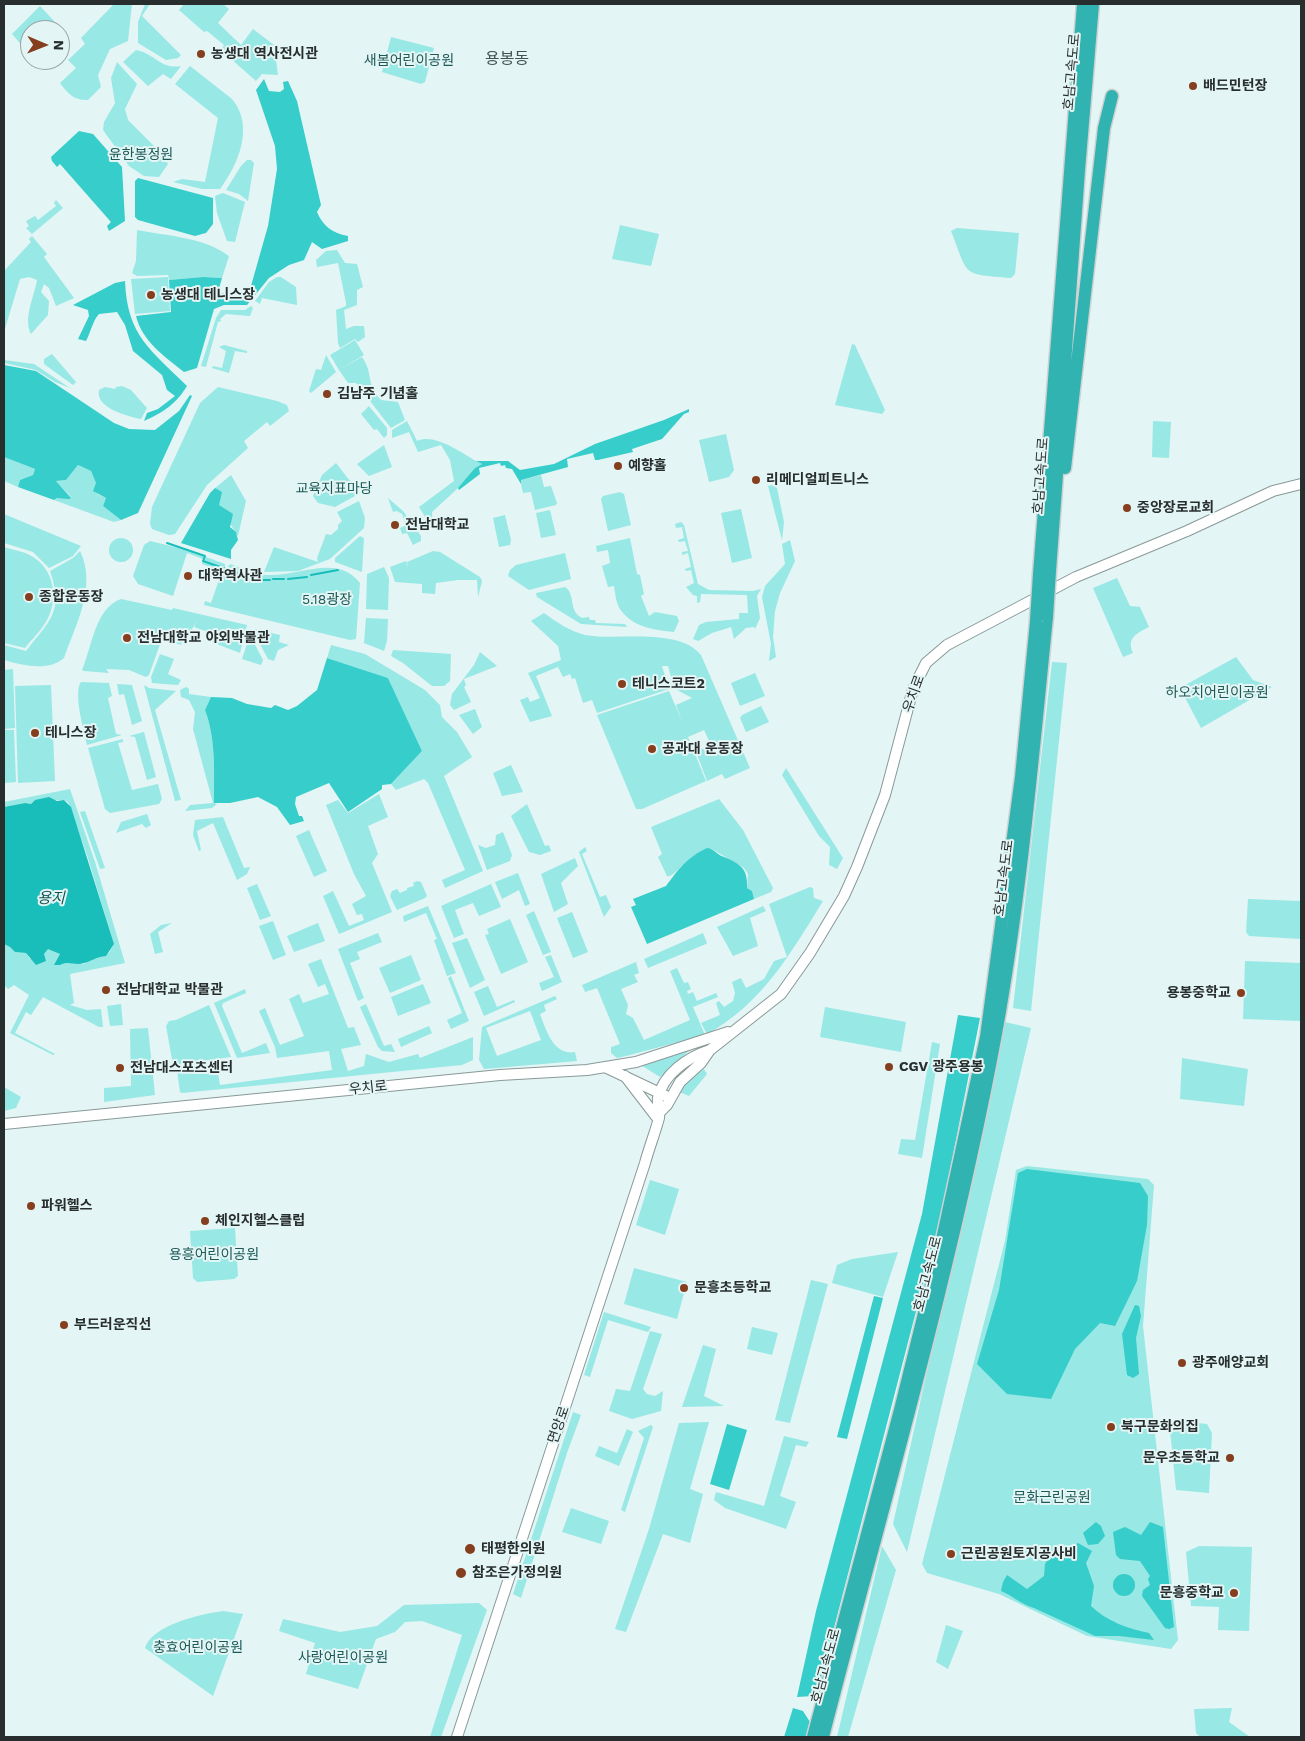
<!DOCTYPE html>
<html>
<head>
<meta charset="utf-8">
<style>
  body { margin:0 }
  #map { position:relative; width:1305px; height:1741px; overflow:hidden; background:#e3f5f4; font-family:"Work Sans",sans-serif }
  canvas { display:block }
  .frame { position:absolute; inset:0; border:5px solid #282e2e; pointer-events:none }
  .north { position:absolute; left:20px; top:20px; width:50px; height:50px; box-sizing:border-box; background:#e3f5f4; border:1px solid #98a5a5; border-radius:50%; rotate:91deg; font-size:14px; font-weight:700; line-height:20px; text-align:center; color:#282e2e }
  .north::after { content:''; display:block; margin:auto; width:18px; height:22px; background:#853e1e; clip-path:polygon(50% 0,100% 100%,50% 72%,0 100%) }
</style>
</head>
<body>
<div id="map">
<canvas width="1305" height="1741"></canvas>
<div class="frame"></div>
<div class="north">N</div>
</div>
<script>
const g = document.querySelector('canvas').getContext('2d');
g.lineJoin = 'round';
function paint(path, color) {
  g.fillStyle = color;
  g.fill(path, 'evenodd');
}
function strokePath(path, color, width, dash) {
  g.strokeStyle = color;
  g.lineWidth = width;
  g.lineCap = dash ? 'butt' : 'round';
  g.setLineDash(dash || []);
  g.stroke(path);
}
function write(font, color, halo, rows, align = 'center') {
  g.font = font + ' "Work Sans","Noto Sans KR",sans-serif';
  g.lineWidth = 4;
  g.setLineDash([]);
  g.textBaseline = 'middle';
  g.strokeStyle = halo;
  g.fillStyle = color;
  for (const [text, x, y, turn = 0] of rows) {
    g.save();
    g.translate(x, y);
    g.rotate((+turn || 0) * Math.PI / 180);
    g.textAlign = isNaN(turn) ? turn : align;
    if (halo) g.strokeText(text, 0, 0);
    g.fillText(text, 0, 0);
    g.restore();
  }
}
paint(new Path2D(`
  M114,4H132L128,41L110,49L98,75L101,87L88,100C75,101 68,94 60,83L76,68L68,60L85,44L81,38Z
  M145,4H150L142,16L181,55L178,58L166,60L138,43V22Z
  M184,4H223L229,9L218,23L241,45L253,29L274,45L278,75L262,74L256,81L221,50L224,45L207,31L204,32L179,10Z
  M40,6L54,21L49,30H30V49H25L12,34Z
  M391,37L434,48L425,82L421,84L382,72Z
  M136,50C154,53 161,70 181,66L171,79L163,74L148,86L123,62Z
  M117,62L137,84L125,109L128,120L159,151L162,147L167,152L166,161L168,164L159,177L144,176L129,166L103,130L104,122L115,103L111,78Z
  M190,66L232,99C255,126 238,165 220,189H202L173,182L182,179L205,182L218,118L175,84Z
  M247,160H251L254,163L248,201L239,194L226,190L241,166Z
  M223,193L245,202L235,242L227,241L217,213L215,196Z
  M56,200L63,208L32,234L26,228L29,226L26,221L35,216L38,220L56,206L54,203Z
  M620,225L659,234L651,266L612,259Z
  M957,228L1019,233L1015,274L1011,278C961,274 969,277 951,231Z
  M137,230C167,236 204,237 229,256L222,278L203,277L169,280L168,275L137,276L132,273L136,261Z
  M32,236L47,254L44,257L74,298L56,306L49,288L44,284L41,292L49,301L48,315L31,334C23,318 34,298 37,280L29,277L20,279L4,332V271L31,242L29,239Z
  M337,250L345,263L357,264L363,287L357,290V305L344,310L346,329L354,326H364L365,337L358,342L355,339L340,348L338,343L336,310L346,306V303L338,263L317,267L316,260L326,251Z
  M168,277L170,311L135,314L131,279Z
  M277,277H281L296,287L297,305L262,298L260,304L255,301L269,282Z
  M251,306L253,308L250,316L226,314L220,319L221,321L218,322L206,367L201,366L216,318L221,310H245Z
  M355,340L364,355L339,370L330,355Z
  M852,344L855,345L885,410L882,414L835,405Z
  M224,345L247,351V353L235,351L229,373L212,368L213,366L222,368L226,351L219,347Z
  M52,354L76,382L73,385L44,364V359Z
  M326,355L336,372L311,393L309,391L316,369L321,370Z
  M362,357C374,374 365,383 381,400L398,402L405,420L391,428L356,383H348L339,370Z
  M4,360L34,364L70,388L55,382L36,370L4,363Z
  M122,386L131,390L147,408L141,419C127,416 95,408 99,390L105,387L115,389L116,387Z
  M218,387L277,401L287,405L289,411L270,426L267,422L244,441L248,448L207,485L175,534L169,535L152,529L150,524L152,507L200,403Z
  M369,406L387,428V435L384,438L377,429L374,430L361,414Z
  M407,421L417,441C436,432 465,456 482,464L475,468L469,478L432,512L433,530L419,507L454,481L450,460L441,445L418,452L409,432L392,438V430Z
  M1153,421L1171,422L1169,458L1152,457Z
  M726,434L734,470L729,477L709,482L699,440Z
  M384,445L392,467L369,476L357,464Z
  M4,457L35,469L33,475L20,480L18,487L4,481Z
  M336,463L357,490L355,496L335,507L318,503L313,496L322,475Z
  M78,465L91,471L96,483L97,494L106,498L103,506L121,520L114,522L54,500L57,498L71,497L56,481L66,480Z
  M231,475L246,501L238,536L218,505L215,488Z
  M541,475L544,487L551,486L557,503L556,505L535,510L531,492L523,493L520,480Z
  M772,485L777,488L784,522L782,540L768,486Z
  M620,492L624,494L631,525L608,531L601,499L603,496Z
  M388,498L403,511L421,536V541L413,545L407,533L402,534L400,528L406,525L402,514L397,511L393,512Z
  M359,501L365,518L364,528L330,559L298,571L264,572L274,547L318,562L317,558L326,534L331,535L338,529V525L342,521L337,512Z
  M741,509L752,558L732,563L721,513Z
  M550,510L556,535L541,538L536,513Z
  M4,514L81,546L73,556L49,568L33,552L4,543Z
  M505,515L511,540L510,545L499,547L493,518Z
  M681,522L684,525L698,584L709,590L753,591L761,589L757,596L760,618L755,629L754,627L746,628L734,639L731,627L712,633L698,641L693,639L699,625L706,622L739,619V613H748L747,595L701,594L700,602L697,603V596L693,595L686,587L694,583L691,570L686,571L685,569L691,567L688,553L682,555V552L688,551L685,541L679,542L678,540L684,538L682,527L676,528L675,524Z
  M360,536L364,538L362,572L335,562V558Z
  M109 550a12 12 0 1 1 24 0a12 12 0 1 1-24 0Z
  M630,538L637,574L640,575L644,594L641,596L649,616L655,612L677,616L679,621L674,632C654,630 632,627 620,609C616,603 615,592 614,586L608,587L602,566L610,563L608,550L597,552L596,546Z
  M790,540L795,561L780,593L775,611L773,637L776,657L769,661L771,644L762,597L765,586L785,564L782,544Z
  M150,541L187,550L225,564V571L230,564C241,568 255,574 267,575C298,577 337,553 360,583L356,639L350,640L204,605L205,601L211,603L222,571L202,564L203,559L187,553L173,596L138,584L133,576L144,545Z
  M4,547C13,550 24,551 33,557C53,569 59,597 48,618C43,629 32,639 25,648L4,643Z
  M80,551C97,586 76,624 64,658C48,672 22,665 4,660V645L26,651C50,620 64,612 50,571L73,558Z
  M433,551L440,552L480,577L482,581L478,597L477,580H458L436,583L435,594L422,593V584L395,582L390,567L406,561L408,568L407,562Z
  M565,553L571,579L529,590L508,576L510,570L516,565Z
  M384,567L389,578L388,610L366,609L367,574Z
  M1117,578L1130,606L1140,607L1149,627C1137,633 1126,638 1133,653L1123,657L1093,588Z
  M565,587C576,594 568,611 582,618L589,617L590,620H595L596,623L625,624L627,627L581,624L537,597L536,593Z
  M121,599L172,610L173,608L247,625L240,653L209,641L211,633L194,627L197,620L191,631L185,629L181,645L162,639L149,675L146,677L129,670L106,669L109,673L84,671L82,670C92,647 95,608 121,599Z
  M544,613C556,622 570,631 585,635C617,641 678,627 701,655L750,768L725,779L722,774L707,781L696,752L711,745L704,730L688,737L706,781L642,809H636L597,715L669,691L682,721L676,705L692,698L670,686L671,677L668,666H662L669,689L597,713L592,700L583,703L575,678L572,679L570,674L563,677L558,667L536,676L552,716L530,722L520,700L528,697L530,702L540,698L528,673L561,660L558,646L531,621Z
  M366,618L388,619L387,641L384,651L364,643Z
  M255,629L280,635L279,642L289,645L278,650L274,661L268,659L254,633Z
  M250,635L263,660L261,665L242,659Z
  M331,645L365,654L425,690L440,705L442,717L457,732L472,757L444,776L483,871L445,888L442,880L465,870L428,783L424,779L396,790L391,784L422,751L388,678L327,658Z
  M393,650L451,654L450,681L444,686H432L403,663L391,656Z
  M480,652L497,666L464,679L466,685L464,687L471,702L454,710L450,705L452,694L474,665Z
  M160,654L174,659L168,674L181,680L178,685L152,683L151,677Z
  M1236,657L1253,680L1272,687L1201,728L1180,688Z
  M1052,662L1067,663L1031,1011L1013,1008Z
  M13,669L15,728L4,729V670Z
  M755,673L765,696L740,706L731,683Z
  M81,682L109,683L112,696L108,698L116,734L122,735L87,745C84,731 73,693 81,682Z
  M117,684L132,685L142,721L132,725L124,694L119,695Z
  M51,685L55,781L18,783L15,686Z
  M144,685L149,688L176,691L155,710L181,800L175,801Z
  M186,687L189,689V694L211,697L205,710C216,739 214,772 214,803L217,804L212,808L185,811L190,805L213,803L193,729L195,712L189,700L181,697L180,690Z
  M761,706L769,722L746,732L740,718L742,715Z
  M475,709L482,727L473,734L459,715Z
  M4,730H14L16,782L4,783Z
  M144,732L156,777L147,780L135,737L129,736Z
  M123,739V742L118,743L132,790L158,784L162,799L159,804L110,813L105,809L88,748Z
  M511,765L523,792L502,796L493,773Z
  M786,768L843,858L837,869L829,865L830,847L819,836L782,775Z
  M70,789L95,862L125,963L70,974L74,1003L70,1005L87,1010L101,1009L103,1027H99L43,997L31,1015L26,1012L15,1033L55,1054L53,1055L10,1033L29,995L14,985L8,989L4,985V944L10,947L15,952L26,953L30,959L44,954L48,948L60,954L64,962L84,964L88,960L109,953L114,944L87,855L68,802L64,800H35L31,804L25,803L4,807V802Z
  M379,794L388,817L368,826L378,854L372,863L392,912L339,934L323,896L333,891L349,926L364,920L362,914L357,915L352,904L366,896L354,874L326,805L338,800L348,813Z
  M719,799L743,830L773,888L771,892L754,899L752,891L747,888L748,874L744,868L712,849C694,847 673,880 667,876L658,857L662,854L651,827Z
  M527,804L545,846L549,845L551,851L540,855L529,852L511,816Z
  M85,811L105,868L100,869L80,812Z
  M147,814L151,825L146,828L142,824L116,833L121,822Z
  M223,817L244,868L250,867L247,874L237,880L213,823L197,831L201,850L199,851L193,835L195,820Z
  M309,830L327,871L314,877L296,836Z
  M503,832L512,855L510,861L487,870L478,845L486,848L495,845L496,835Z
  M585,847L587,851L582,854L600,897L606,895L611,907L604,917L579,852Z
  M575,858L578,866L561,883L568,904L554,912L541,874Z
  M518,873L530,904L525,906L519,890L502,899L495,882Z
  M417,881L421,882L427,896L425,898L397,910L390,896L392,891L397,889L400,893L407,890V888L414,886L413,883Z
  M257,884L271,916L260,920L247,888Z
  M491,884L501,907L479,916L473,903L455,910L464,934L454,938L441,906Z
  M810,887L813,888L814,898L823,901C791,953 762,1004 707,1034L701,1023L720,1015L716,1003L719,1001L724,1007L733,1001L735,993L732,982L741,978L746,988L764,979L774,961L787,957L769,904Z
  M1248,899L1301,901V939L1249,936L1246,932Z
  M428,906L456,973L447,976L434,940L437,939L426,913L404,922L403,916Z
  M763,906L766,911L750,918L758,946L733,956L717,927Z
  M534,911L551,952L543,955L526,915Z
  M572,912L588,952L573,958L557,918Z
  M510,919L528,962L501,974L485,935L489,934L487,929Z
  M273,921L286,955L273,960L259,926Z
  M172,923L158,932L163,952L155,954L150,934L161,925Z
  M318,923L325,941L294,952L287,936Z
  M378,933L382,942L357,952L360,959L350,963L364,998L358,1001L338,949Z
  M703,933L707,943L706,944L648,968L644,959Z
  M467,938L485,980L470,988L452,943Z
  M411,955L421,980L390,993L379,968Z
  M551,955L562,982L542,991L539,983L554,977L545,957Z
  M321,959L348,1028L354,1027L361,1045L341,1049L348,1071L364,1066L366,1054L389,1062L418,1054L420,1058L473,1037V1060L462,1065L182,1093L180,1092L177,1071L217,1066L220,1085L332,1070L329,1051L277,1058L275,1047L259,1011L265,1008L280,1045L304,1036L289,999L299,994L303,1003L329,994L325,984L318,987L308,964Z
  M1245,961L1301,963V1021L1243,1019Z
  M636,962L639,973L634,975L638,982L621,989L628,1005L626,1014L633,1018L644,1040L690,1020L670,971L677,968L684,983L688,982L691,989L687,991L688,994L693,992L697,1001L716,993L718,997L693,1007L705,1035L626,1056L617,1058L611,1053V1047L620,1044L597,988L585,992L582,985Z
  M451,976L469,1021L451,1029L447,1020L462,1013L448,978Z
  M423,984L431,1003L398,1016L391,997Z
  M488,986L497,1007L514,1000L515,1002L484,1016L474,992Z
  M245,989L246,993L223,1003L222,1006L242,1053L266,1043L270,1053L237,1058L214,1003Z
  M555,996L557,999L544,1005L546,1011L540,1014C546,1029 553,1056 575,1052L577,1061L484,1069L479,1060L482,1027ZM530,1011L541,1040L497,1056L486,1028Z
  M121,1004L123,1025L110,1026L107,1006Z
  M366,1004L384,1046L391,1044L395,1052L382,1051L378,1047L360,1007Z
  M209,1005L231,1057L173,1065L166,1026L169,1021L176,1020Z
  M825,1007L906,1022L901,1052L820,1037Z
  M1005,1022L1031,1028L907,1552L893,1524Z
  M429,1026L432,1033L401,1047L398,1039Z
  M148,1028L155,1095L104,1102V1088L131,1086L130,1029Z
  M703,1038L660,1077L636,1062Z
  M932,1042L940,1044L922,1158L898,1154L901,1139L915,1140Z
  M1182,1058L1248,1069L1244,1106L1180,1099Z
  M704,1069L707,1074L689,1096L677,1091L682,1084Z
  M4,1087L21,1097L16,1108L4,1111Z
  M1027,1166L1148,1179L1154,1185L1143,1326L1178,1640L1171,1649L1087,1636L999,1594L927,1573L922,1564L1005,1241L1016,1170Z
  M650,1180L679,1189L665,1235L636,1225Z
  M235,1228L238,1276L234,1279L197,1282L193,1278L190,1231Z
  M898,1252L883,1297L832,1283L837,1265L852,1259Z
  M634,1268L687,1282L677,1319L624,1304Z
  M811,1280L828,1284L790,1423L775,1420Z
  M604,1312L651,1327L648,1332L608,1320L590,1377L584,1375Z
  M752,1327L778,1333L772,1355L747,1349Z
  M650,1331L662,1334L643,1389L647,1394L655,1396L663,1391L661,1411L632,1419L609,1411L616,1389L630,1391Z
  M703,1345L716,1349L704,1396L724,1406L682,1407Z
  M573,1412L581,1415L567,1453L521,1598L513,1594Z
  M1169,1420L1207,1424L1212,1433L1209,1493L1176,1490Z
  M709,1422L690,1489L703,1494L690,1543L663,1534L626,1632L615,1629L649,1529L679,1423Z
  M651,1425L653,1427L625,1512L621,1510L644,1438L638,1431Z
  M627,1429L633,1432L619,1466L595,1456L599,1446L617,1453Z
  M784,1436L809,1442L806,1447L796,1445L780,1496L796,1502L786,1529L725,1508L714,1500L716,1492L764,1506Z
  M571,1508L609,1521L601,1544L562,1532Z
  M882,1546L896,1570L848,1737H837Z
  M1199,1546L1252,1547L1249,1631L1218,1630L1219,1607L1191,1606L1186,1552Z
  M479,1603L487,1610L441,1737H430L462,1635L422,1621L405,1622L395,1632L376,1639L358,1689L306,1674L315,1643L279,1631L283,1619L340,1632L377,1626L404,1605Z
  M223,1611L243,1614L213,1696L145,1648C152,1625 201,1614 223,1611Z
  M946,1625L963,1631L948,1669L936,1662Z
  M1232,1708L1229,1722L1250,1737H1200L1196,1733L1194,1709Z`), '#98e8e5');
paint(new Path2D(`
  M264,79L269,91L280,92L284,89L283,82L288,81L297,101L321,205L317,212C323,226 332,233 348,236V241L322,249L312,242L304,260L289,265L269,278L247,305H224L214,309L197,368L184,372C164,356 142,341 136,316L171,312L169,280L203,277L222,278L218,292L247,300L268,226L277,169L275,146L256,90Z
  M79,131L93,134L122,167L125,221L109,231L107,226L111,222L60,164L57,167L52,161L51,157Z
  M138,178L213,198V224L206,233L202,234L195,236L138,220L135,217V181Z
  M125,281C127,336 151,350 187,386C176,404 164,412 144,421L147,413L158,409L175,396L167,390L162,375L133,351L125,325L117,312L99,314C92,322 91,332 86,341L78,339L89,316L88,310L73,305L115,283Z
  M4,365L36,371L114,423L129,429L155,430L179,411L190,395L192,396L138,513L121,520L103,506L106,498L93,491L96,483L91,471L78,465L66,480L56,481L71,498L69,499L57,498L54,500L18,487L20,480L33,475L35,469L4,457Z
  M689,409V412L684,414L662,439L632,449L633,452L598,460H595L593,453L567,459L568,467L521,480V484L512,469L506,468L505,465L501,466L500,463L479,468L480,474L459,490L458,488L475,468L482,464L476,461H508L520,470L554,464L595,444L664,420Z
  M215,488L222,492L219,505L233,514L230,527L236,532L238,540L231,550V559L181,543L210,493Z
  M327,658L388,678L422,751L391,784L382,785V789L348,812L329,783L296,797L295,804L299,816H302L304,821L290,825L277,807L258,797L230,803H214C214,772 216,739 205,710L211,697L232,698L247,704L271,708L275,705L288,710L297,706L317,690Z
  M707,848C715,849 717,855 724,857C741,864 748,869 747,888L752,891L754,899L647,944L631,907L636,905L633,899L666,886C678,870 686,858 707,848Z
  M958,1015L980,1018L942,1211L820,1682L813,1696L797,1697L816,1611L922,1214Z
  M1027,1169L1140,1183L1148,1196L1147,1225L1137,1281L1115,1326L1100,1323L1075,1349L1051,1399L1007,1394L977,1364L999,1290L1018,1173Z
  M874,1296L883,1298L847,1439L837,1437Z
  M1135,1305L1139,1306L1141,1316L1136,1338L1139,1374L1133,1378L1127,1375L1122,1334Z
  M727,1424L747,1430L729,1490L710,1484Z
  M1096,1522L1101,1526L1105,1536L1098,1544L1088,1545L1083,1533Z
  M1150,1522L1163,1527L1174,1627L1169,1629L1165,1628L1142,1596L1143,1590L1150,1585L1148,1579L1150,1576L1140,1561L1120,1559L1116,1555L1113,1532L1125,1527L1141,1535Z
  M1078,1543L1092,1551L1086,1563L1094,1586L1091,1606C1106,1621 1129,1629 1149,1633L1154,1640L1119,1636H1095L1034,1608C1022,1605 1013,1596 1001,1591L1003,1582L1007,1575L1027,1589L1044,1576L1045,1564L1053,1551L1068,1550Z
  M1113 1585a11 11 0 1 1 22 0a11 11 0 1 1-22 0Z
  M793,1708L803,1711L810,1722L806,1737H784Z`), '#37cdca');
paint(new Path2D(`
  M49,797L57,801L64,800L71,807L114,944L106,956C95,957 92,961 84,963C75,966 68,960 60,965H54L60,954L48,949L44,954L46,961L36,965L26,953L15,952L10,947L4,944V807L25,803L31,804L35,800Z`), '#19bebb');
strokePath(new Path2D(`
  M167,543L205,556L203,561L254,579
  M311,575L338,570
  M273,579H284
  M288,579L307,577
  M258,580H270`), '#19bebb', 2);
const secondary = new Path2D(`
  M607,1068L666,1096
  M625,1076L658,1119
  M660,1112L667,1105L680,1082L701,1063L710,1050L781,994L810,953L844,896L857,867L885,795L913,689L926,663L947,645L1076,577L1187,531L1273,491L1301,484
  M4,1124L500,1075L587,1070L636,1062L728,1032
  M457,1737L645,1163C649,1148 655,1133 659,1118C660,1111 657,1105 658,1098C663,1074 688,1057 710,1050`);
const highway = new Path2D(`
  M1065,468L1104,128L1112,96
  M1050,571L1079,170L1093,4
  M1039,574L1083,4
  M813,1737L900,1410L940,1249L986,1037L1021,777L1036,621
  M823,1737C883,1504 952,1271 996,1034C1021,896 1033,756 1047,617`);
strokePath(secondary, '#899998', 12);
strokePath(highway, '#d0d1d1', 15);
strokePath(secondary, '#fff', 10);
strokePath(highway, '#31b4b1', 12);
const highwayBridge = new Path2D(`
  M1047,617L1050,571
  M1036,621L1039,574`);
strokePath(highwayBridge, '#d0d1d1', 15, []);
strokePath(highwayBridge, '#31b4b1', 12);
for (const [x, y, r, color] of [
  [201,54,5,"#853e1e"],
  [1193,86,5,"#853e1e"],
  [151,295,5,"#853e1e"],
  [327,394,5,"#853e1e"],
  [618,466,5,"#853e1e"],
  [756,480,5,"#853e1e"],
  [1127,508,5,"#853e1e"],
  [395,525,5,"#853e1e"],
  [188,576,5,"#853e1e"],
  [29,597,5,"#853e1e"],
  [127,638,5,"#853e1e"],
  [622,684,5,"#853e1e"],
  [35,733,5,"#853e1e"],
  [652,749,5,"#853e1e"],
  [106,990,5,"#853e1e"],
  [1241,993,5,"#853e1e"],
  [889,1067,5,"#853e1e"],
  [120,1068,5,"#853e1e"],
  [31,1206,5,"#853e1e"],
  [205,1221,5,"#853e1e"],
  [684,1288,5,"#853e1e"],
  [64,1325,5,"#853e1e"],
  [1182,1363,5,"#853e1e"],
  [1111,1427,5,"#853e1e"],
  [1230,1458,5,"#853e1e"],
  [470,1549,6,"#853e1e"],
  [951,1554,5,"#853e1e"],
  [461,1573,6,"#853e1e"],
  [1234,1593,5,"#853e1e"]
]) {
  const dot = new Path2D();
  dot.arc(x, y, r, 0, 2 * Math.PI);
  g.fillStyle = color;
  g.fill(dot);
  strokePath(dot, '#e3f5f4', 2);
}
write('bold 14px', '#282e2e', '#e3f5f4', [
  ["농생대 역사전시관",211,54],
  ["배드민턴장",1203,86],
  ["농생대 테니스장",161,295],
  ["김남주 기념홀",337,394],
  ["예향홀",628,466],
  ["리메디얼피트니스",766,480],
  ["중앙장로교회",1137,508],
  ["전남대학교",405,525],
  ["대학역사관",198,576],
  ["종합운동장",39,597],
  ["전남대학교 야외박물관",137,638],
  ["테니스코트2",632,684],
  ["테니스장",45,733],
  ["공과대 운동장",662,749],
  ["전남대학교 박물관",116,990],
  ["용봉중학교",1231,993,"right"],
  ["CGV 광주용봉",899,1067],
  ["전남대스포츠센터",130,1068],
  ["파워헬스",41,1206],
  ["체인지헬스클럽",215,1221],
  ["문흥초등학교",694,1288],
  ["부드러운직선",74,1325],
  ["광주애양교회",1192,1363],
  ["북구문화의집",1121,1427],
  ["문우초등학교",1220,1458,"right"],
  ["태평한의원",481,1549],
  ["근린공원토지공사비",961,1554],
  ["참조은가정의원",472,1573],
  ["문흥중학교",1224,1593,"right"]
], 'left');
write('14px', '#1d5957', '#e3f5f4', [
  ["새봄어린이공원",409,61],
  ["윤한봉정원",141,155],
  ["교육지표마당",334,489],
  ["5.18광장",327,600],
  ["하오치어린이공원",1217,693],
  ["용흥어린이공원",214,1255],
  ["문화근린공원",1052,1498],
  ["충효어린이공원",198,1648],
  ["사랑어린이공원",343,1658]
]);
write('14px', '#282e2e', '#e3f5f4', [
  ["호남고속도로",1072,72,-85],
  ["호남고속도로",1041,476,-86],
  ["우치로",914,694,-70],
  ["호남고속도로",1004,878,-83],
  ["우치로",368,1088,-6],
  ["호남고속도로",928,1274,-76],
  ["면앙로",559,1425,-71],
  ["호남고속도로",826,1666,-75]
]);
write('italic 15px', '#155251', '#e3f5f4', [
  ["용지",51,899]
]);
write('16px', '#435251', '#e3f5f4', [
  ["용봉동",507,59]
]);
</script>
</body>
</html>
